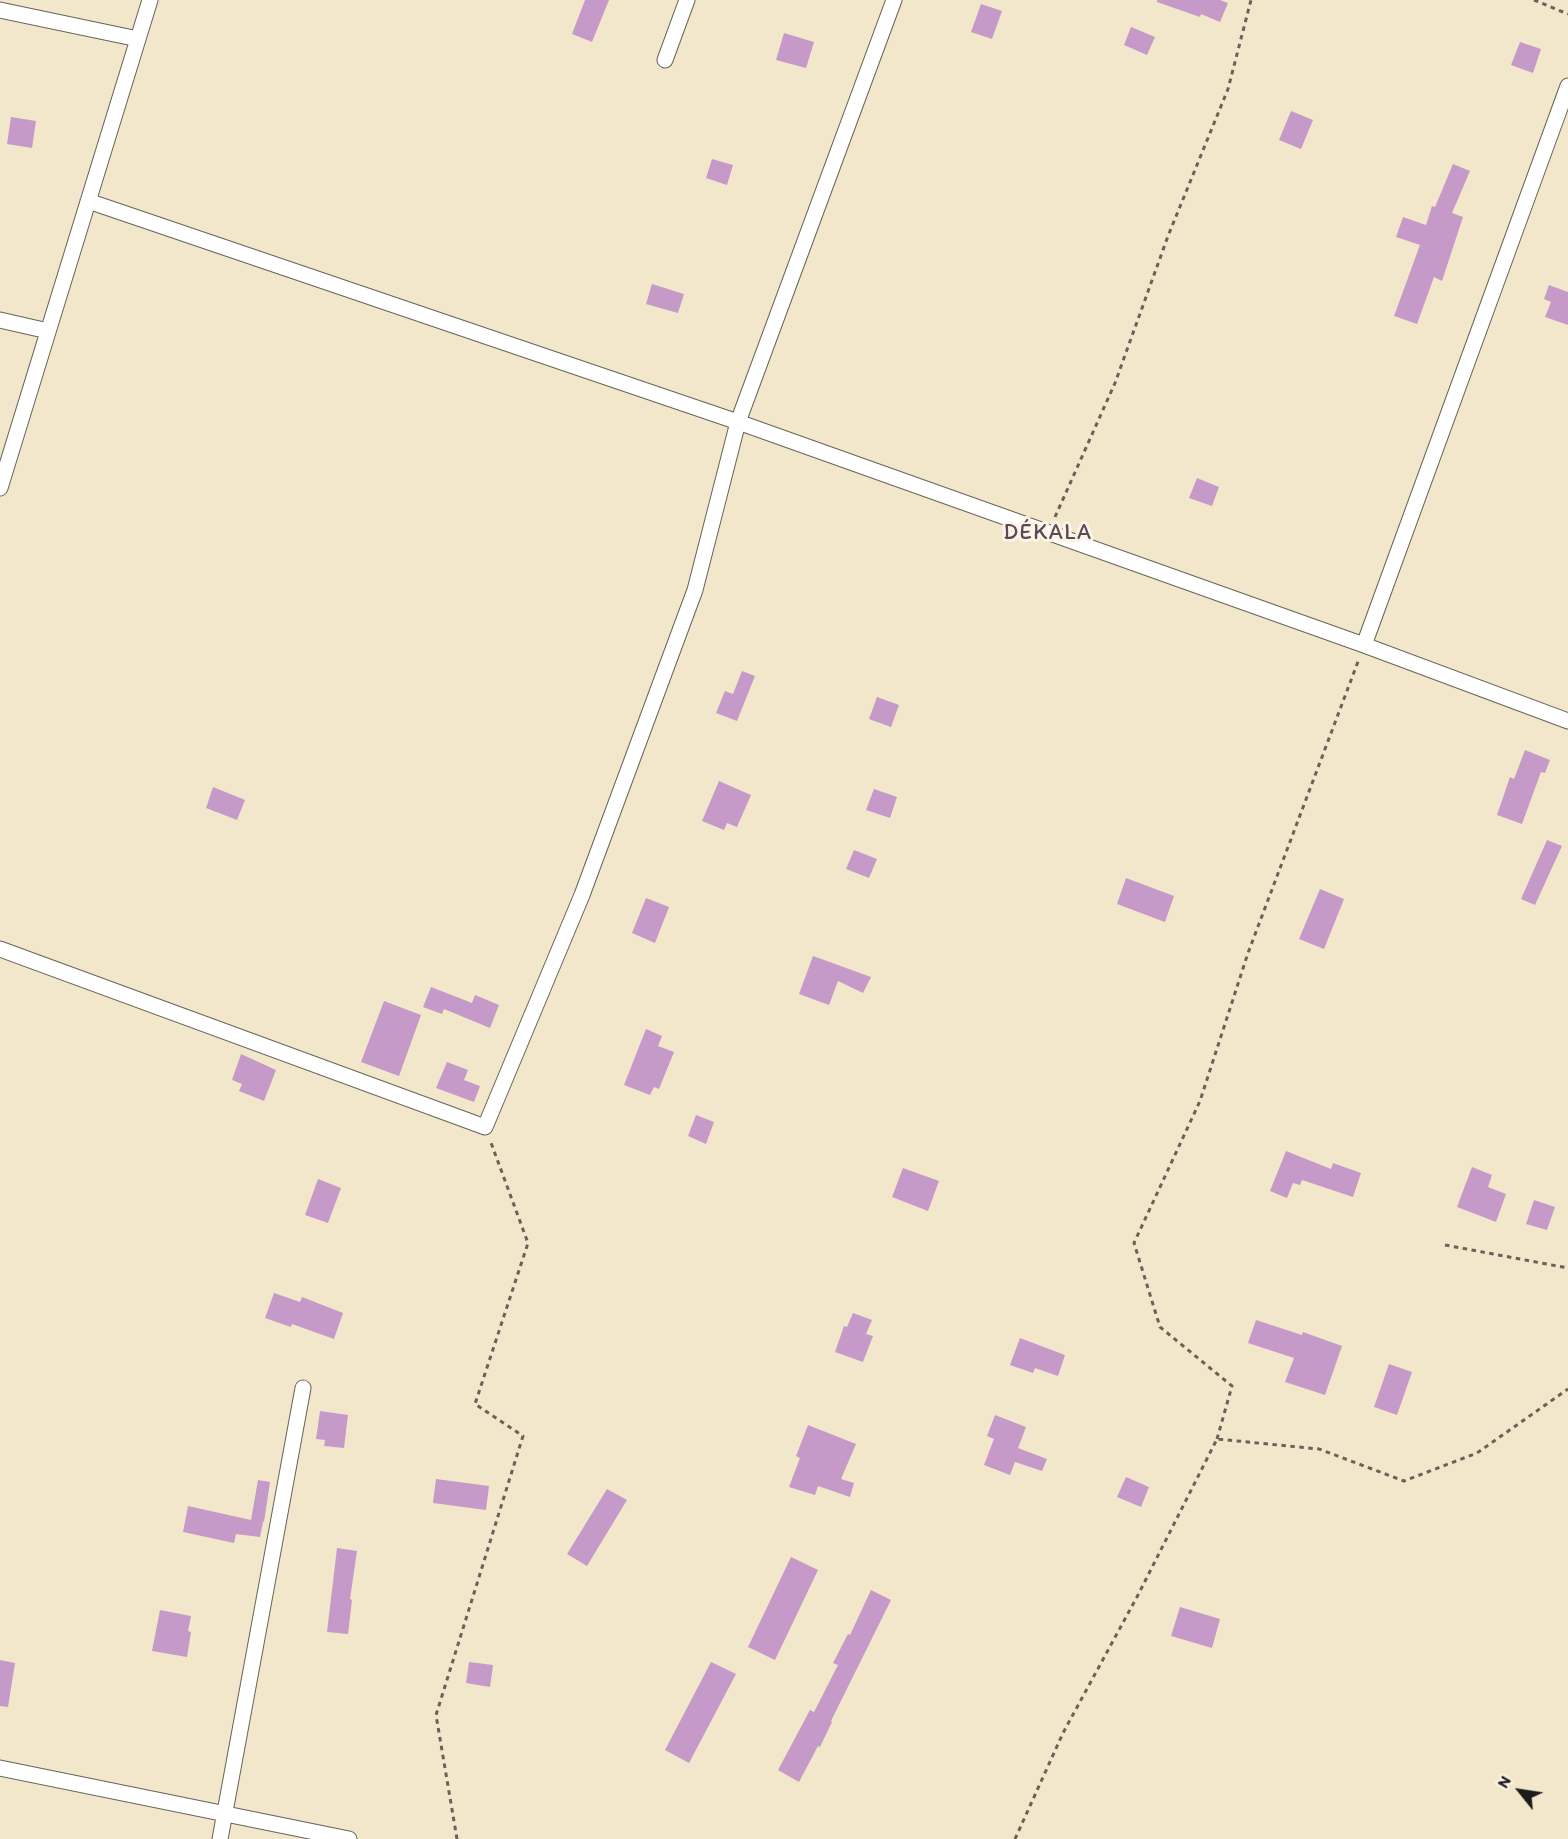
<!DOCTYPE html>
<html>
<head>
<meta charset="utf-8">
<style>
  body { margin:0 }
  #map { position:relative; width:1568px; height:1839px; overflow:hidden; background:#f2e7cb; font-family:Itim,sans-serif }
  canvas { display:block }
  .north { position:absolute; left:1490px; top:1761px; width:60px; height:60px; -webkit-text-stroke:4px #fcf5e5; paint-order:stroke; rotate:300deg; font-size:16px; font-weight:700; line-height:24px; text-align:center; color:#1c1c1c }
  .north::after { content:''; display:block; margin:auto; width:21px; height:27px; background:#1c1c1c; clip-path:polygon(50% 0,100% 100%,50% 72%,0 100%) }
</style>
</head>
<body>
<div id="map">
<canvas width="1568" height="1839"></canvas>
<div class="north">N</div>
</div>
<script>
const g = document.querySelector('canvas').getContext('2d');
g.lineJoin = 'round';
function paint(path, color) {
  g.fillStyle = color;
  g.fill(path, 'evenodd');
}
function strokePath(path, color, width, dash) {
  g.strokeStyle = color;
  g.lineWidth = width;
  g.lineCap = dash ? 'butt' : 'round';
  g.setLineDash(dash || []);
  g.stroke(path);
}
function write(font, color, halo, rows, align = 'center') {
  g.font = font + ' Itim,sans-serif';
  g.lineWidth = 6;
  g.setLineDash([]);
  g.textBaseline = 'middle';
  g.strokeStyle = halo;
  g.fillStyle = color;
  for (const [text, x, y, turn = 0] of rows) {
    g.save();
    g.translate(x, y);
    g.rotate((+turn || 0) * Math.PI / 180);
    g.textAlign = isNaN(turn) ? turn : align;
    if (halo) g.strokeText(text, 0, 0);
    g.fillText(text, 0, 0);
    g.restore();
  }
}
paint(new Path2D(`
  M585,0H609L592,42L572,34Z
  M1157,0H1220L1228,3L1220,22L1201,14L1200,17L1157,2Z
  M981,4L1002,11L992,39L971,32Z
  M1131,27L1155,37L1147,55L1124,45Z
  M784,33L814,42L806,68L776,60Z
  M1520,42L1541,49L1533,73L1511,65Z
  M1291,111L1313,120L1301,149L1279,140Z
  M11,117L36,121L32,148L7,144Z
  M712,159L733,165L727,185L706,178Z
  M1453,164L1470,171L1452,213L1463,217L1442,281L1434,277L1417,324L1394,316L1420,245L1396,237L1403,217L1426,225L1432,206L1435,207Z
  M652,284L684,294L678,313L646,304Z
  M1549,285L1568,292V325L1545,317L1551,302L1544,299Z
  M1197,478L1219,487L1212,506L1189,498Z
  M742,671L755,676L737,721L716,713L725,691L733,694Z
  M877,697L899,705L891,727L869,719Z
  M1525,750L1550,760L1545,773L1541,772L1522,824L1497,815L1510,777L1514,779Z
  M719,781L751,795L737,827L727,823L724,830L702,821Z
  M213,787L245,800L237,820L206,808Z
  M874,789L897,797L890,818L866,810Z
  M1547,840L1562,846L1535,905L1521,899Z
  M854,850L877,859L869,878L846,869Z
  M1126,878L1174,896L1165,922L1117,904Z
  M1320,889L1344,899L1324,949L1299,939Z
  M646,898L669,907L655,943L632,933Z
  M813,956L871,977L863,993L838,981L829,1005L799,994Z
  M431,987L472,1003L475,995L499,1005L490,1028L444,1009L442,1014L423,1007Z
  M384,1001L421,1015L399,1076L361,1062Z
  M646,1029L662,1036L658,1046L674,1052L659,1089L654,1087L650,1095L624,1085Z
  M241,1054L276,1070L264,1101L239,1091L242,1084L232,1080Z
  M447,1062L468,1070L464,1080L480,1086L474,1102L436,1088Z
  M696,1115L714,1122L706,1144L688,1136Z
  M1286,1151L1331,1169L1333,1163L1361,1173L1353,1197L1302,1180L1300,1185L1293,1183L1287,1198L1270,1191Z
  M1472,1167L1492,1175L1488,1187L1506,1194L1496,1222L1457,1207Z
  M903,1168L939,1181L928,1211L892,1197Z
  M318,1179L341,1188L328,1223L305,1215Z
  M1534,1200L1555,1207L1547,1230L1526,1224Z
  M274,1293L300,1302L302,1297L343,1313L334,1339L292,1324L291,1327L265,1318Z
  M853,1313L872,1320L866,1334L873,1336L863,1362L835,1352L844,1326L847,1327Z
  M1256,1320L1302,1335L1303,1332L1342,1346L1325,1395L1285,1382L1294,1358L1248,1343Z
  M1020,1338L1065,1355L1058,1376L1035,1368L1033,1373L1010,1365Z
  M1389,1364L1412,1372L1397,1415L1374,1407Z
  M320,1411L348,1415L344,1448L324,1446L325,1440L316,1439Z
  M995,1415L1026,1427L1018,1448L1047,1459L1042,1471L1015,1462L1010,1475L984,1465L994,1439L987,1436Z
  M808,1425L856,1444L841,1479L854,1483L850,1497L818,1486L815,1495L789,1487L800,1458L796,1456Z
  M1126,1477L1149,1487L1141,1507L1117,1497Z
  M436,1479L489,1486L486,1510L433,1503Z
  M258,1480L270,1482L264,1522L260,1521L263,1522L260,1537L236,1534L234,1543L183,1532L188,1506L251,1520Z
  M607,1489L627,1500L587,1566L567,1554Z
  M337,1548L357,1551L350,1599L352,1600L348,1634L327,1632Z
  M791,1557L818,1570L775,1660L748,1647Z
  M871,1590L891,1600L831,1721L832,1722L820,1747L818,1746L799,1782L778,1770L810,1710L814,1712L838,1665L833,1663L848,1634L850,1635Z
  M1180,1607L1220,1619L1212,1648L1171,1636Z
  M160,1610L191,1616L188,1631L191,1632L187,1657L152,1651Z
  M0,1660L15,1663L8,1707L0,1706Z
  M469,1662L493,1665L490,1687L466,1683Z
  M711,1662L736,1674L689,1763L665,1750Z`), '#c69ac8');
const street = new Path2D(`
  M0,10L138,39
  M665,60L687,0
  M88,201L738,422L1364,645L1568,721
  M0,320L48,331
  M0,488L150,0
  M1364,645L1568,86
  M0,949L485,1127L582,895L695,590L738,422L894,0
  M0,1768L349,1839
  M220,1839L303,1388`);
strokePath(street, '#676359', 17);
strokePath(new Path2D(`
  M1534,0L1568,14
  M1055,517L1115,383L1168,236L1228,89L1251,0
  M1445,1245L1568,1268
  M1217,1439L1232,1386L1160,1327L1134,1243L1200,1101L1248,953L1359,659
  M457,1839L436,1715L523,1436L475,1404L528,1243L490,1140
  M1015,1839L1063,1733L1138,1595L1217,1439L1319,1449L1404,1481L1477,1453L1568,1389`), '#676359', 3, [4.5, 4.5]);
strokePath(street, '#fff', 15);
g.letterSpacing = '1.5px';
write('22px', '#584858', '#fcf5e5', [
  ["DÉKALA",1048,533]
]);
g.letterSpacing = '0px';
</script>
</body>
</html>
